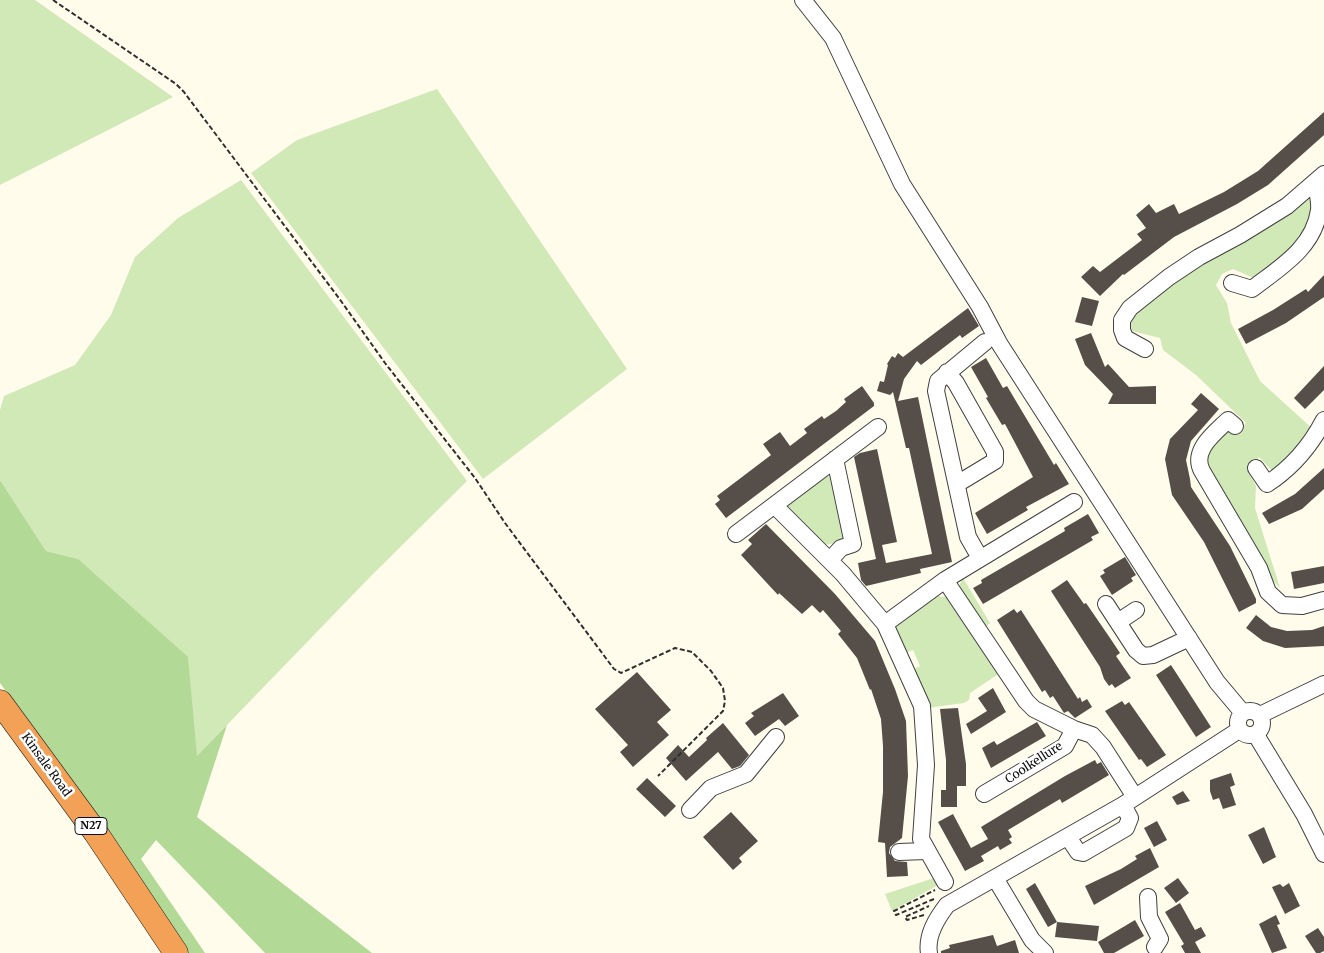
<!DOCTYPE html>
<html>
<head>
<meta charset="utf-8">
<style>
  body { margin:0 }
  canvas { display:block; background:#fffcec }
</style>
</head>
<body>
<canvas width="1324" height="953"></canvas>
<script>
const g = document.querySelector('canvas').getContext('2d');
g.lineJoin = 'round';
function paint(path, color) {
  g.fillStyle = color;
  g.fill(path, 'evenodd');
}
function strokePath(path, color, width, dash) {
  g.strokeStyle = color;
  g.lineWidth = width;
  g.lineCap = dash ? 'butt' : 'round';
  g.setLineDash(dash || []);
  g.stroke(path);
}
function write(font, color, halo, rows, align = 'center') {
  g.font = font + ' Merriweather,serif';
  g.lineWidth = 5;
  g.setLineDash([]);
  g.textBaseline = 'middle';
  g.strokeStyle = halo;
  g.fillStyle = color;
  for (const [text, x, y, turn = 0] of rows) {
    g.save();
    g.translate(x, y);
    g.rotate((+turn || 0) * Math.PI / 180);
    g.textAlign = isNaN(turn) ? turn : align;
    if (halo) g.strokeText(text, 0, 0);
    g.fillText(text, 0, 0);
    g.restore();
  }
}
paint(new Path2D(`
  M0,0H35L173,97L0,185Z
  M437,89L627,369L483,479L251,173L297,140Z
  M241,180L467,481L370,577L197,756L78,559L46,551L0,480V410L4,396L75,365L111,315L135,257L178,218Z
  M1310,199C1320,234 1279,260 1256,279L1233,269L1222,274L1216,285L1227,303L1231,323L1260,381L1314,430L1274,473L1259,457L1247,469L1256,486L1255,508L1280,588C1267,576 1268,567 1259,552C1247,530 1206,482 1208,458C1208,448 1221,437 1228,430L1237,435L1246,423L1196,375L1163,350L1160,338L1132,331L1130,322L1136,309L1175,281Z
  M826,475L833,479L845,536L840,542L825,545L788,509V505Z
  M963,578L990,623L986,627L959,586Z
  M935,593L941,597L948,596L1000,673L970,693L969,700L964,703L927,708L912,670L920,666L913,650L905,653L896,632V624Z
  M934,878L938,885L892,911L885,894Z`), '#d0e9b7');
paint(new Path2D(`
  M0,480L46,551L78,559L188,657L197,756L227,725L197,817L372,953H265L156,840L141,859L205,953H187L173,927L0,683Z`), '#b3d996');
paint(new Path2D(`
  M1324,112V135L1268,185L1237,204L1174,237L1124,275L1123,274L1100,296L1081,277L1093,266L1100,272L1142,240L1137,234L1146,228L1136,215L1149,204L1156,213L1174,204L1179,214L1224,192L1258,171Z
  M1324,275V297L1286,323L1246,344L1238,329L1273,310L1306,289L1308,292Z
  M1082,297L1099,301L1092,326L1075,322Z
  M968,308L979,326L962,338L960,335L921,365L917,361L904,379L898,401L918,397L952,562L920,569L921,573L866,586L861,580L858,563L876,559L854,457L860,453L877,449L897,542L882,545L886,563L932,554L909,448H906L893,392L890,395L877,391L880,381L884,382L888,365L887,364L892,356L895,358L898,353L903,357Z
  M1091,333L1105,367L1108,364L1129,387L1156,386V404H1108L1113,394L1085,365L1075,339Z
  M986,358L1003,388L1007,386L1054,465L1056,463L1069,484L1026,507L1028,510L987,534L975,513L1033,477L1005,424L1002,425L986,398L988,397L971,367Z
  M1324,366V390L1305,409L1294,398Z
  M862,386L874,403V406L726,518L715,504L720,500L717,496L771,455L763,444L780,432L790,446L807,433L804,429L822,416L824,419L836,411L846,402L844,399Z
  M1201,393L1219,409L1191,441L1186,460L1190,479L1191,487L1230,546L1256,599V603L1239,612L1204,542L1172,495L1165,459L1170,439L1198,410L1191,404Z
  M1324,468V489L1302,509L1269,524L1262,513L1295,494Z
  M1088,514L1099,533L1091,537L1093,540L983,604L973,588L982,583L981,580L1048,541L1065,531L1064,528Z
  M766,524L835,594L875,641L895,689L906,721L908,776L902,838L890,847L889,853L895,861L907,862L908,876L887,877L885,843L878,842L883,792V746L881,719L871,689L870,690L857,658L838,634L841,631L823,610L820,613L812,605L802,614L779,593L778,595L741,555L752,544L748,540Z
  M1125,557L1136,575L1131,578L1133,581L1112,595L1100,576L1105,573L1103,570Z
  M1324,566V583L1294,589L1291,572Z
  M1067,580L1084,604L1086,603L1110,638L1120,653L1116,656L1131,678L1115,688L1112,684L1109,686L1104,679L1100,667L1051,591Z
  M1014,609L1017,613L1021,610L1078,699L1080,697L1082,702L1087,699L1092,707L1075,718L1068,711L1064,713L1053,696L1050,698L1045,690L1042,692L997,620Z
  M1256,615L1271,627L1287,631L1312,630L1324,626V646L1285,648L1263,641L1246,628Z
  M1171,665L1211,727L1196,737L1156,675Z
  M637,672L671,710L657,722L669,735L633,767L620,752L628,745L595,709Z
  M993,688L1006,712L971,734L966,724L987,711L978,698Z
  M783,693L799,716L785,726L779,719L755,736L745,723L754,716L751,713Z
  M1122,701L1125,705L1129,702L1166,755L1147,767L1141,759L1139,760L1105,711Z
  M958,708L966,764V786H957V807H941V790H946V760L940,709Z
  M1037,722L1046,736L991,768L982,748L994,741L997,745Z
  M723,723L749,755L740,766L732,769L718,752L686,781L666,758L678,745L689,757L707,740L706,738Z
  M1095,760L1097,764L1101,762L1109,775L1062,803L1060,799L1008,830L1012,837L1009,839L1012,843L1000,850L998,846L981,856L984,861L965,871L938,822L953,814L971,848L988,839L981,827L1065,776Z
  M1231,773L1235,785L1230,787L1236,805L1223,809L1219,798L1213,800L1210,791V780Z
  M647,778L676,806L665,817L636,789Z
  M1183,791L1190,801L1177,805L1172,797Z
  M731,812L758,841L739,858L742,862L733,870L703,837Z
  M1157,821L1167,840L1154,847L1144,828Z
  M1264,827L1276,857L1263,864L1248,835Z
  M1150,848L1159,867L1094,905L1085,886L1121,869L1137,859L1135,856Z
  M1178,878L1189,893L1176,903L1164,888Z
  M1035,883L1057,922L1048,927L1026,889Z
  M1289,883L1300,906L1285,914L1272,887L1280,884L1283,887Z
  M1180,903L1195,930L1201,927L1206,936L1195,942L1201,953H1185L1181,946L1184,944L1165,912Z
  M1276,915L1280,924L1277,925L1287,948L1272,953L1259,924Z
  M1135,920L1144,936L1114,953H1104L1098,942Z
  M1057,922L1099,926L1097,941L1055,937Z
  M1318,928L1324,937V951L1320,953H1316L1305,936Z
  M993,935L997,946L1015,940L1019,953H941V951L950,948L949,945Z`), '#554e49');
const minor = new Path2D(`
  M803,0L833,38L902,184L980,307L999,343L1217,682L1243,713
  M1232,283L1252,289C1279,268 1314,248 1319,210C1320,202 1317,191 1316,183
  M1145,349L1125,338L1122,330V320L1130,308L1169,277L1199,257L1240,235L1287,206L1324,174
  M947,372L956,383L995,452V461L957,484
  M1235,426L1228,420C1215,433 1191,450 1202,471L1259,568L1268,592L1282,605L1302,606L1324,600
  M1256,468L1267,484C1293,467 1310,447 1324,420
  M1074,502L945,580L1026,701L1034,709L1074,729L1092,735L1103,747L1135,797
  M775,506L843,574L885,624
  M736,534L878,427
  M980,558L968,537L936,391L938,381L985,342
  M830,560L841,548L853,544L835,459
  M1106,604L1136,650L1143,656L1153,655L1189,638
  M1118,622L1136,610
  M1238 723a12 12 0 1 1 24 0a12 12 0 1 1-24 0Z
  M1260,715L1324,684
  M1256,735L1304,814L1324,854
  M984,794L1065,746L1074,729
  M690,810L711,788L746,774L776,737
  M1068,837L1078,852L1083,853L1126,828L1130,818L1123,805
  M899,852L926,851
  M995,878L1032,940L1045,953
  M945,882L921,839L926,765L922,706L885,624L945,580
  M1148,897L1149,917L1160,939L1155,947
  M929,953C926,935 937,918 947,905L1123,805L1239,730`);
const highway = new Path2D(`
  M0,702L96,833L176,953`);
strokePath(minor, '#404040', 18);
strokePath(highway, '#1e1e1e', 25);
strokePath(new Path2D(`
  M53,0L176,84L184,92L341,301L385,363L475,478L505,523L614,669L621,673L675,648L692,652L711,671L723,688L725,701L723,711L658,776
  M934,899L896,915L894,911L935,890
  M924,915L907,920L905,917L929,906`), '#2f2f2f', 2, [5, 2.5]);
strokePath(minor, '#fff', 16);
strokePath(highway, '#f3a156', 24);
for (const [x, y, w] of [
  [91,826,32]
]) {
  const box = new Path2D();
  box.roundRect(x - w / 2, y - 8.5, w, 17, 4);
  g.fillStyle = '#fff';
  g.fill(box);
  strokePath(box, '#0d0d0d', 1);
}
write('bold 11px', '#0d0d0d', null, [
  ["N27",91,826]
]);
write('12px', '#0d0d0d', '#fff', [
  ["Coolkellure",1034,763,-33],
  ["Kinsale Road",46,765,54]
]);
</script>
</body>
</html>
